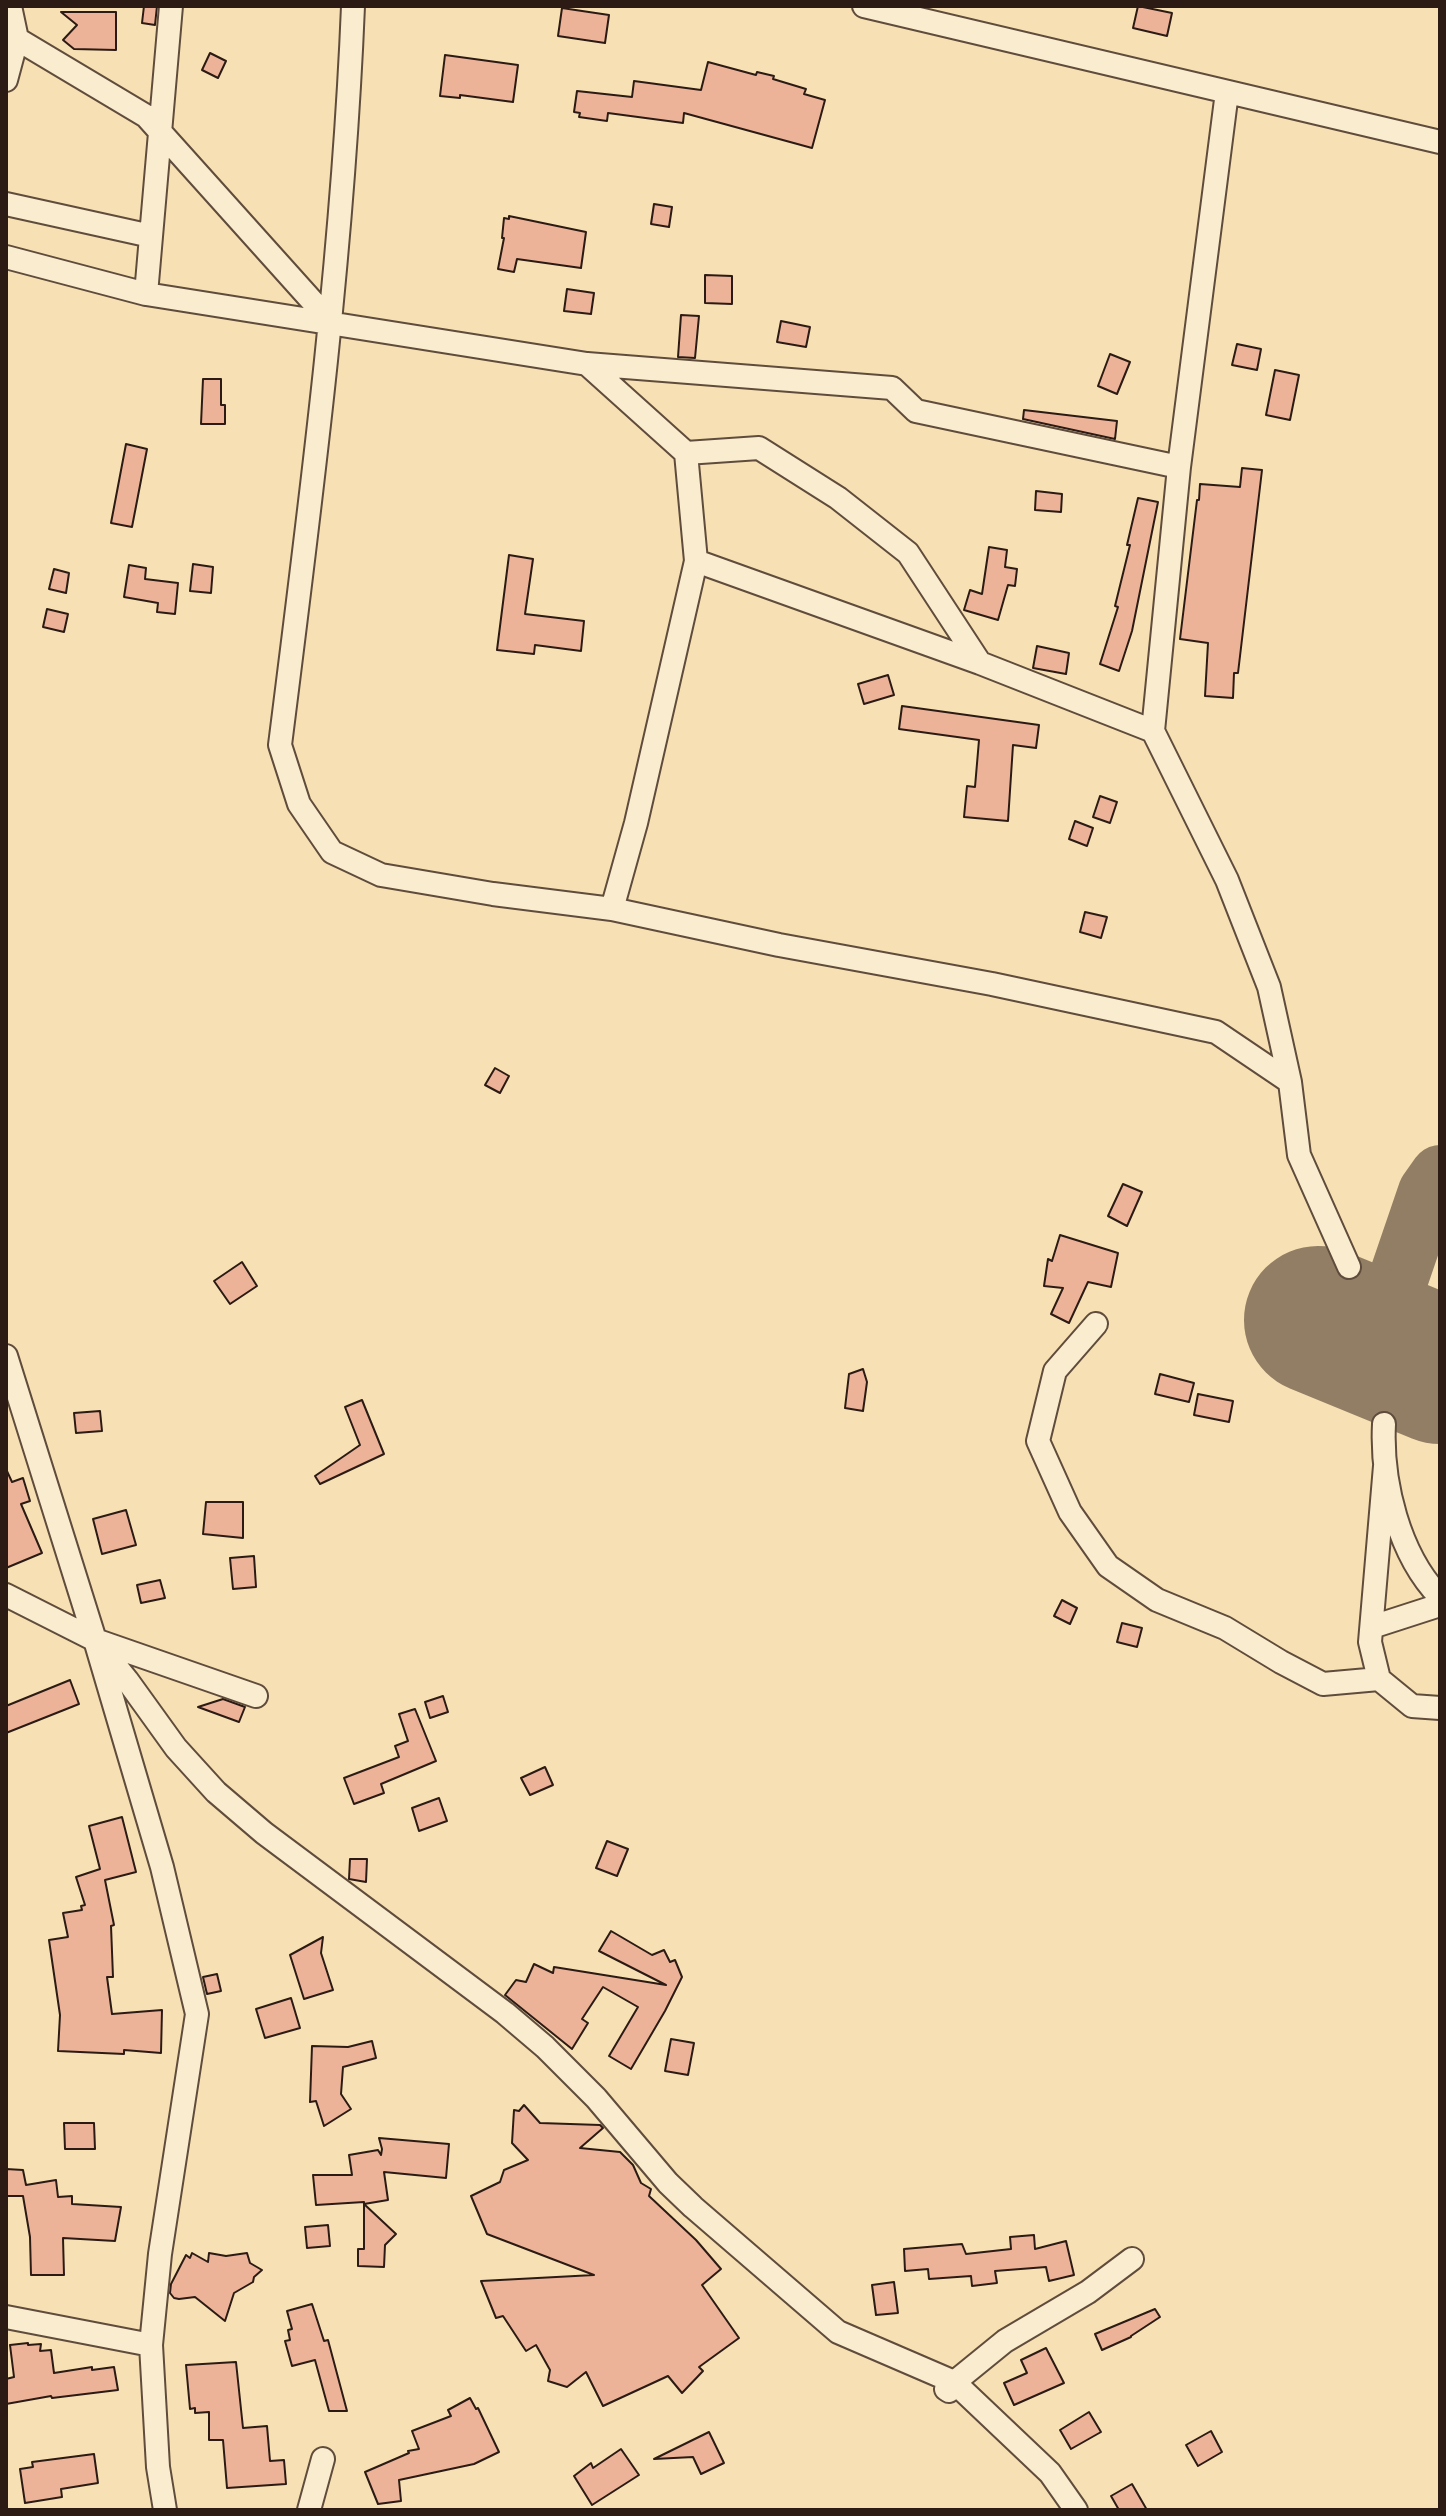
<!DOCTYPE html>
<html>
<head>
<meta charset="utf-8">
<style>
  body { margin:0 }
  #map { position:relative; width:1446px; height:2516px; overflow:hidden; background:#f7e1b4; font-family:"IM FELL French Canon",serif }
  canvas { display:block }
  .frame { position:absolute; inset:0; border:8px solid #2c1b14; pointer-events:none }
</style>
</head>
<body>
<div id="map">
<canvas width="1446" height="2516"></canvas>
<div class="frame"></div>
</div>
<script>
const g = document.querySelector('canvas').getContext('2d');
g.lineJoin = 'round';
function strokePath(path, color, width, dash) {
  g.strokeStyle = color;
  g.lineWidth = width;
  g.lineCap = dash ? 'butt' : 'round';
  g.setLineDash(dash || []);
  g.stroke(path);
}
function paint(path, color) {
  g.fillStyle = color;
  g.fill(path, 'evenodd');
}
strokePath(new Path2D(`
  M1376,1344L1428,1192L1440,1175`), '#927e64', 60);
strokePath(new Path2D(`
  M1318,1320L1440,1370`), '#927e64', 148);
const building = new Path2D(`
  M144,6H157L155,25L142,23Z
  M1138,6L1172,13L1167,36L1133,28Z
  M562,8L609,15L605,43L558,36Z
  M61,12H116V50L74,49L63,40L77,25Z
  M210,53L226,61L218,78L202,70Z
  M445,55L518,65L513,102L460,95V98L440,96Z
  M708,62L756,75L757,72L774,76L773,79L806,89L804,94L825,100L812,148L684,113L683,123L608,113L607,121L579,117L580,113L574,112L577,91L632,97L634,81L701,90Z
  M654,204L672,207L669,227L651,224Z
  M509,216L586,232L581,268L517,259L514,272L498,269L504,238H502L504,218L509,219Z
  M705,275L732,276V304L705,303Z
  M567,289L594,293L591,314L564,311Z
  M681,315L699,316L695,358L678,357Z
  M781,321L810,327L806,347L777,342Z
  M1237,344L1261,349L1257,370L1232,365Z
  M1110,354L1130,362L1117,394L1098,386Z
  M1275,370L1299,375L1290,420L1266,415Z
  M203,379H221V405H225V424H201Z
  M1024,410L1117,421L1115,439L1023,419Z
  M126,444L147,449L132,527L111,523Z
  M1242,468L1262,470L1238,673H1234L1233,698L1205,696L1208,643L1180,639L1197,500H1199L1200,484L1240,487Z
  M1036,491L1062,494L1061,512L1035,510Z
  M1138,498L1158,502L1132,631L1119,671L1100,664L1118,607L1115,606L1130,545H1127Z
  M989,547L1007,550L1005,567L1017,569L1015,586L1008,585L998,620L964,610L970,590L982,594Z
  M509,555L533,559L525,614L584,621L581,651L535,645L534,654L497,650Z
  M193,564L213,567L211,593L190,591Z
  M129,565L146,568L145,579L178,583L175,614L157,612L158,603L124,597Z
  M54,569L69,573L66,593L49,589Z
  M47,609L68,614L64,632L43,627Z
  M1037,646L1069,653L1066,674L1033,668Z
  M888,675L894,695L864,704L858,684Z
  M902,706L1039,725L1036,748L1013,745L1008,821L964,817L967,786L975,787L979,740L899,729Z
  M1100,796L1117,802L1110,823L1093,817Z
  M1075,821L1093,828L1087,846L1069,839Z
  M1085,912L1107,917L1101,938L1080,932Z
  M495,1068L509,1076L500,1093L485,1085Z
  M1123,1184L1142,1192L1127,1226L1108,1216Z
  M1060,1235L1118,1253L1111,1287L1088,1282L1069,1323L1051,1314L1063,1288L1044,1286L1048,1259L1052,1261Z
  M242,1262L257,1286L230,1304L214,1281Z
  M863,1369L867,1382L863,1411L845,1408L849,1374Z
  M1160,1374L1194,1383L1189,1402L1155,1394Z
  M1198,1394L1233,1401L1229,1422L1194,1415Z
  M362,1400L384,1454L320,1484L315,1476L360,1445L345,1407Z
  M100,1411L102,1431L76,1433L74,1413Z
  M6,1469L12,1482L23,1478L30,1501L21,1504L42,1553L6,1568Z
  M206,1502H243V1538L203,1534Z
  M126,1510L136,1545L102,1554L93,1519Z
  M254,1556L256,1587L233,1589L230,1558Z
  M160,1580L165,1598L141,1603L137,1585Z
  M1062,1600L1077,1608L1070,1624L1054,1616Z
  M1122,1623L1142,1628L1137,1647L1117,1642Z
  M70,1680L79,1704L6,1733V1706Z
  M443,1696L448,1712L430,1718L425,1702Z
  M223,1699L245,1707L239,1722L198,1707Z
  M415,1709L436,1761L381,1784L384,1793L354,1804L344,1778L399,1757L395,1746L408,1741L399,1714Z
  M545,1767L553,1785L530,1795L521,1778Z
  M439,1798L447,1821L419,1831L412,1808Z
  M122,1817L136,1872L105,1880L114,1925L111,1926L113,1977H107L112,2014L162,2010L161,2053L124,2050V2054L58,2051L60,2015L49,1940L68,1937L63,1913L82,1910L81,1906L85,1905L76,1877L100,1869L89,1826Z
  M607,1841L628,1849L617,1876L596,1868Z
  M350,1859H367L366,1882L349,1879Z
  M611,1931L652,1955L664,1950L670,1962L675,1960L682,1977L665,2011L631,2069L609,2056L638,2007L603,1987L582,2019L588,2023L572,2049L505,1995L516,1980L526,1982L534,1964L553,1973L554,1967L666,1985L599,1951Z
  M323,1937L321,1953L333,1990L304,1999L290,1955Z
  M217,1974L221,1991L207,1994L203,1977Z
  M291,1998L300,2028L265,2038L256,2009Z
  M671,2039L694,2043L688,2075L665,2071Z
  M372,2041L376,2058L343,2067L341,2094L351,2109L324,2126L316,2101L310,2102L312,2046L348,2047Z
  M524,2105L540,2123L600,2125L603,2128L580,2148L620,2152L633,2165L641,2183L651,2189L649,2196L696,2240L721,2269L702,2285L739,2338L699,2367L703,2371L682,2393L668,2376L603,2406L586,2372L567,2387L548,2381L550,2370L536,2345L526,2351L503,2316L496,2318L481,2281L594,2275L487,2234L471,2196L500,2182L504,2170L528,2160L512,2143L514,2110L519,2111Z
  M64,2123H94L95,2149H65Z
  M379,2138L449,2144L446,2178L384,2172L388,2200L364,2204V2202L316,2205L313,2175H352L349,2155L378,2150L381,2155L382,2149Z
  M6,2169L23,2170L26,2185L56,2180L58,2197L72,2196V2204L121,2207L115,2241L63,2238L64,2275H31L30,2237L23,2196H6Z
  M364,2204L396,2234L385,2245L384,2267L358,2266V2249H364Z
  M328,2225L330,2246L307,2248L305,2227Z
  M1034,2235L1035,2249L1066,2241L1074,2275L1049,2281L1046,2267L995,2271L997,2283L972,2286L971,2276L929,2279L928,2269L905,2271L904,2249L962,2244L966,2254L1011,2249L1010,2237Z
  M192,2253L208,2262L209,2253L226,2256L247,2253L250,2263L262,2270L254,2277L253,2282L234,2293L225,2321L195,2297L179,2299L174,2298L170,2293L171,2284L186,2255L190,2258Z
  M894,2282L898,2313L876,2315L872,2285Z
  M312,2304L324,2341L328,2340L347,2411H329L315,2360L292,2366L285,2341L290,2340L288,2330L292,2329L287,2311Z
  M1155,2309L1160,2317L1131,2336V2337L1102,2350L1095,2334Z
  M28,2343V2345L41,2344L40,2351L51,2350L54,2373L92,2367V2370L114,2367L118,2390L52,2398L51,2396L6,2404V2379L14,2377L10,2345Z
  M1046,2348L1064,2383L1014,2405L1004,2383L1027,2373L1021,2360Z
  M236,2362L243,2428L267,2426L270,2461L284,2460L286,2484L227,2488L223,2440H209V2412L195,2413V2408L190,2409L186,2365Z
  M470,2398L476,2409L478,2408L499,2452L474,2464L399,2480L401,2501L378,2504L365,2472L409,2453L408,2451L419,2449L412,2431L451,2416L448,2410Z
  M1089,2412L1101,2432L1071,2449L1060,2430Z
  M1211,2431L1222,2452L1198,2466L1186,2445Z
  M709,2432L724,2463L701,2474L693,2457L654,2459Z
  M621,2449L639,2475L592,2505L574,2476L591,2463L593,2468Z
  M94,2454L98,2483L61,2489L62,2497L25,2503L20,2469L33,2467L32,2462Z
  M1132,2484L1147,2510H1119L1111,2496Z`);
paint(building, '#ecb399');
strokePath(building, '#2c1b14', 2);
const minor = new Path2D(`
  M353,6C343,253 311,499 280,745L299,804L332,852L381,875L493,894L612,909L779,945L992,984L1216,1032L1290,1082
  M864,6L1440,142
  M17,39L146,116L331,322
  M6,80L17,39L10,6
  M6,204L151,236
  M6,257L146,294L587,364L892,388L916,411L1179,467L1153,731L1227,880L1269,987L1290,1082L1299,1155L1349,1267
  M146,294L171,6
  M587,364L686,453L696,561L636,823L612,909
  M686,453L759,448L838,498L908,553L980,663
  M1179,467L1227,92
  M696,561L980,663L1153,731
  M1096,1324L1055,1371L1038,1441L1070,1512L1108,1566L1157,1600L1225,1628L1281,1662L1323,1684L1379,1679
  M6,1356L95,1640L162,1867L197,2014L160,2254L151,2345L158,2467L165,2510
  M1384,1424C1381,1482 1399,1555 1440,1597
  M1385,1466L1370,1642L1379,1679L1412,1706L1440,1708
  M6,1595L95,1640L256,1696
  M1372,1627L1440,1605
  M95,1640L127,1680L176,1748L216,1792L264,1833L505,2013L545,2047L596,2098L668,2183L693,2207L838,2332L954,2382L1050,2473L1076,2510
  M6,2317L151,2345
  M949,2391L946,2389L1005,2341L1088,2292L1132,2259
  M309,2510L323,2459`);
strokePath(minor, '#5f4c3c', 26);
strokePath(minor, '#faecce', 22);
</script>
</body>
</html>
